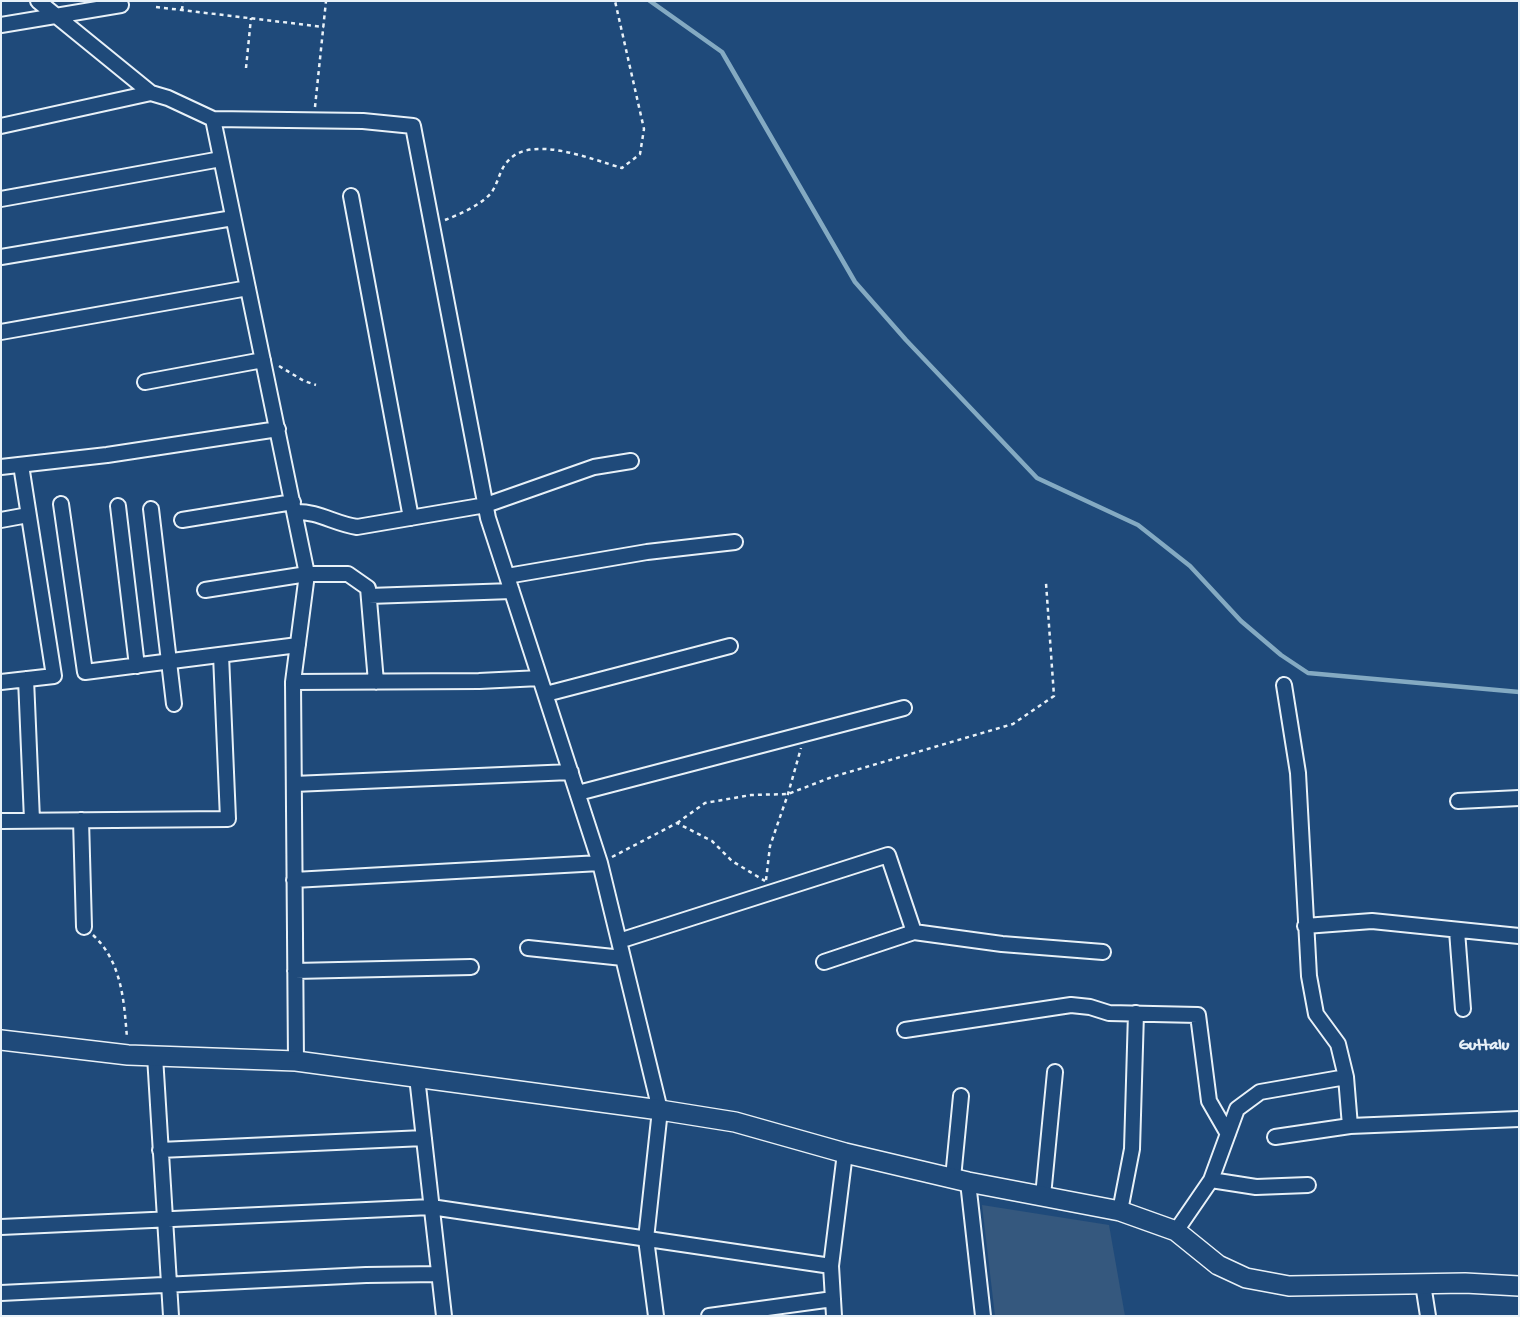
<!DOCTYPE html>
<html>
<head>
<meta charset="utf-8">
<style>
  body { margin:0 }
  #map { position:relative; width:1520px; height:1317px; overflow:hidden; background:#1f4a7a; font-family:"Gochi Hand",sans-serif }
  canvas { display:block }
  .frame { position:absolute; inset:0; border:2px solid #e8f1f8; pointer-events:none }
</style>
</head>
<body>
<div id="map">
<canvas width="1520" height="1317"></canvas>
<div class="frame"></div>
</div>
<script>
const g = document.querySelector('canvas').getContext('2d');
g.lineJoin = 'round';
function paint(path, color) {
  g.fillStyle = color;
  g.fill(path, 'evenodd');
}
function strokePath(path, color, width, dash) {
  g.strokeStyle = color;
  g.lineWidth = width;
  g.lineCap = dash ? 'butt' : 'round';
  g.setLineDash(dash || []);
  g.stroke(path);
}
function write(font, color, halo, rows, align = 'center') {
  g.font = font + ' "Gochi Hand",sans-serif';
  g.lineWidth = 4;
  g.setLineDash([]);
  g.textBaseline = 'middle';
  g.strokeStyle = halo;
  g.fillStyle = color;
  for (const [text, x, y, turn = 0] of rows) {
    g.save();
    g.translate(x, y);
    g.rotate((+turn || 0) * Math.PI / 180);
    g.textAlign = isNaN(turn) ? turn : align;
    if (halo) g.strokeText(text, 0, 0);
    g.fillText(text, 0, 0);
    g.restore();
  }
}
paint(new Path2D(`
  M982,1205L1109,1225L1125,1316H995Z`), '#35587e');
strokePath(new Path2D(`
  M650,1L722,52L855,282L906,340L1037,478L1138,525L1190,566L1241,621L1281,655L1308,673L1519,692`), '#84aac2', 4.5);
const minor = new Path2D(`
  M38,1L151,93L168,98L213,119L363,121L413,126L488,518L600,863L660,1110L646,1239L656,1316
  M1,25L121,5
  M213,119L307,574L293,682L296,1061
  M1,126L151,93
  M351,196L411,518
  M1,199L221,159
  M1,257L233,218
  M1,332L248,288
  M145,382L263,360
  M1,467L107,455L278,429
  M61,504L85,672L298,645
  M118,506L137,666
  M151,509L174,704
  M295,512C318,511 335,524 357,527L486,505L594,467L631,461
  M1,520L28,515
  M182,520L293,502
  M507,576L647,552L735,542
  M205,590L307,574H348L368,588L376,682
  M369,596L512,591
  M26,679L32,820
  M1,682L54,676L21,465
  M293,682L479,681L540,678
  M1284,685L1298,773L1309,976L1316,1014L1338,1044L1346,1077L1350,1126L1519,1119
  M546,694L730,646
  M294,784L571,772
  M578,793L904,708
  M1458,801L1519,798
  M81,820L84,927
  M1,821L228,819L221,655
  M294,880L600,863
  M1305,926L1372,921L1519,936
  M1457,931L1463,1009
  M619,941L888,855L914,932
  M528,948L623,958
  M824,962L914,932L1002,944L1103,952
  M295,971L471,967
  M905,1030L1071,1005L1090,1007L1109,1013L1198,1015L1209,1101L1228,1134
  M155,1056L171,1316
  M417,1077L444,1316
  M1275,1137L1350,1126
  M160,1150L424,1138
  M953,1178L961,1096
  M1211,1180L1256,1187L1308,1185
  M968,1182L983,1316
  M1043,1196L1055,1072
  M1120,1211L1132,1149L1136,1013
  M1,1227L431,1207L831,1266
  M1176,1231L1211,1180L1237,1109L1260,1092L1346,1077
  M1423,1284L1428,1316
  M1,1293L366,1275L439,1274
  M709,1316L833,1299
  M834,1316L831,1266L845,1153`);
const secondary = new Path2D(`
  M1,1040L128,1055L296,1061L660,1110L735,1122L845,1153L968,1182L1120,1211L1176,1231L1218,1265L1246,1278L1289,1286L1465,1283L1519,1286`);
strokePath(minor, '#e8f1f8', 18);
strokePath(secondary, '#e8f1f8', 22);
strokePath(new Path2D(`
  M156,7L324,27
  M182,10L183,1
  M246,68L251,18
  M315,107L326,1
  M445,220C460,214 481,205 491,193C498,184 499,171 507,162C530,133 593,160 622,168L640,154L644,129L615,1
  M279,366L304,381L316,385
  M677,823L705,803L751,795L788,794L832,777L1013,724L1054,696L1046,583
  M612,857L677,823L712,841L732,861L765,881
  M766,880L770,846L788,794L801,748
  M93,935C122,962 124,1001 127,1038`), '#e8f1f8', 2.5, [4, 4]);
strokePath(minor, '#1f4a7a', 14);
strokePath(secondary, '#1f4a7a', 19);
write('bold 16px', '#e8f1f8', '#1f4a7a', [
  ["Guttalu",1484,1047]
]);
</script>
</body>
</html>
